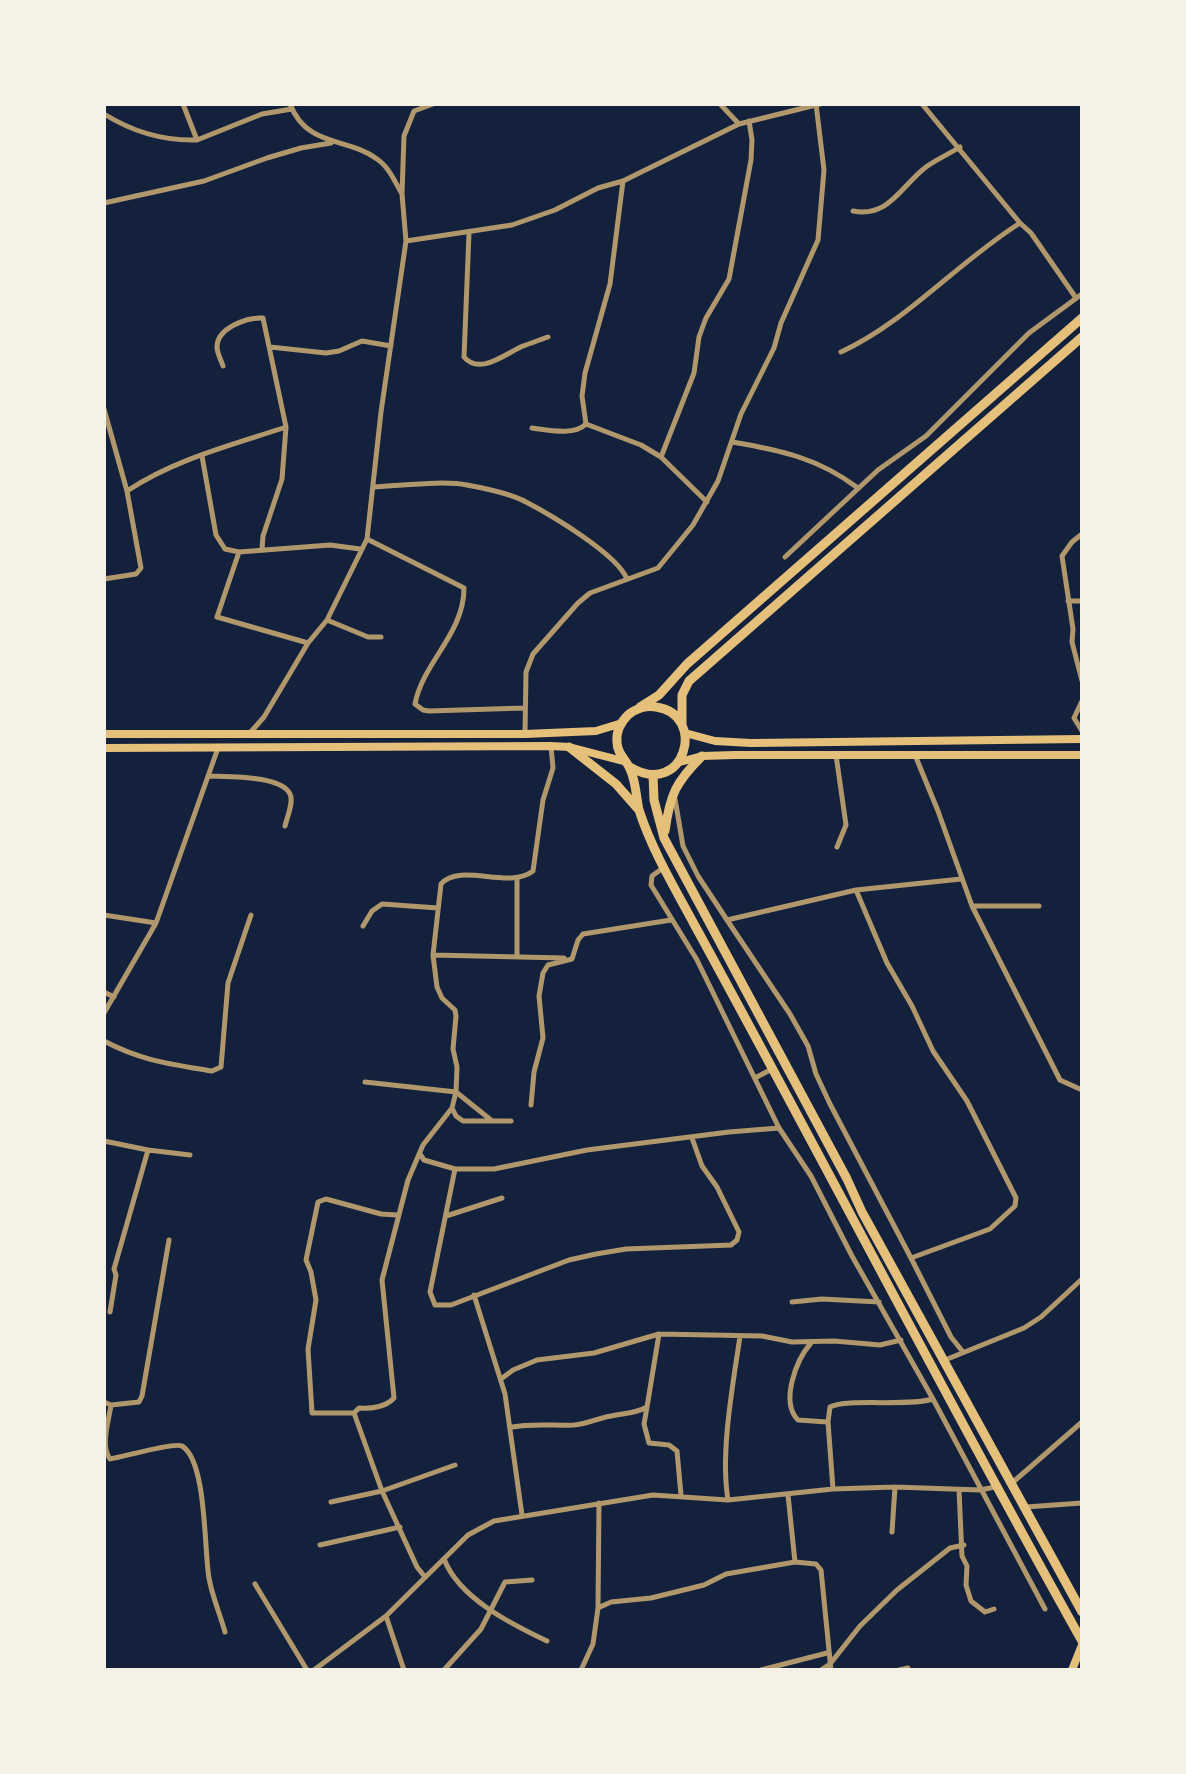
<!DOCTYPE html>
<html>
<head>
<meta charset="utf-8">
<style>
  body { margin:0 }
  #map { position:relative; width:1186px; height:1774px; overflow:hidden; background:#14213d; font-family:"Exo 2",sans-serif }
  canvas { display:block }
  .frame { position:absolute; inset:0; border:106px solid #f6f1e7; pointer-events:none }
</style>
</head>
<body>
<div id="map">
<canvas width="1186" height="1774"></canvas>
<div class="frame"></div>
</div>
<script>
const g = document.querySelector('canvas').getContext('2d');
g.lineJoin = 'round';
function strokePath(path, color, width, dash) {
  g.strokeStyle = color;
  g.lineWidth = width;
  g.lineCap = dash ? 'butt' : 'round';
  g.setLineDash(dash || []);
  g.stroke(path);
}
strokePath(new Path2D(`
  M183,104L197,140
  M290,104C307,148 348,137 377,159C389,167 395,182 402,194
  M720,104L739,124
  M922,104L1020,223L1031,233L1076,298
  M104,114C133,132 163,141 197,140L262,114L292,109
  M104,203L204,181L267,158L301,148L331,143
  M853,211C889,218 901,186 926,167C937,159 949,154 960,147
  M469,233L464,357C480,376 506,353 523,346C531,343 540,340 548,337
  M406,241L512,225L555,210L598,188L623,181L739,124L820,104
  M270,347L326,353L339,351L362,341L391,346
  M841,352C905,323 958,262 1020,223
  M223,366C221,360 217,353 217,347C217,328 247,317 263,318L286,427L282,479L263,536L262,549
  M104,409L127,491L141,568L136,574L104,579
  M586,424L582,396L585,373L610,284L623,181
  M586,424L641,445L661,457L707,502
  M532,428C548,430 574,436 586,424
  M732,442C780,450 818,458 858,488
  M202,456L216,535L225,549L239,552L330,545L360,549
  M661,457L694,373L699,337L706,318L729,279L751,160L752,140L749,121
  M374,487C400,486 443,480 467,485C483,488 512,494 526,502C551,515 617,554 627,579
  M127,491C175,459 232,445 286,427
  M1082,534L1072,542L1062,556L1073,629L1072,642L1082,681
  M367,539L464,588C464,634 423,662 415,704L423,710L429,711L524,708
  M239,552L217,617L308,643
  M785,557L878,470L926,436L1029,333L1082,294
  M1068,601H1082
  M327,620L368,637H381
  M1082,701L1074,718L1082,731
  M249,734L264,717L308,643L327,620L367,539L381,412L406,241L402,194L404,136L414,111L433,104
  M525,734L526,672L533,654L578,603L590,593L658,568L693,525L718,481L741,414L774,348L781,323L818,240L824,170L816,104
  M836,755L846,825L837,847
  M915,755L938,811L972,906L1060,1080L1082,1090
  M208,776C227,777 281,775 290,794C294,802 287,817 285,826
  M675,799L683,846L698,876L727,920L856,890L961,879
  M663,868L652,876L651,885L697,960L779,1128L811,1176L852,1256L933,1399L1045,1609
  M856,890L887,963L912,1006L933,1051L967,1101L1016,1198L1015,1206L990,1229L911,1258L951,1337L963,1352
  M972,906H1039
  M104,915L156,923
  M727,920L790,1014L808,1046L816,1074L830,1104L911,1258
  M363,926L372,911L382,904L438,908
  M433,955L564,958
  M517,957V878
  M104,992L114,997
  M104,1013L156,923L218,748
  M104,1041C142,1061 170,1064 212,1071L221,1067L228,983L251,915
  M755,1078L772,1069
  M365,1082L456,1092L491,1120
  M531,1105L534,1072L543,1038L539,996L543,973L548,965L572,959L578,940L583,934L671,920
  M452,1108L456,1116L463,1121H511
  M104,1141L148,1150L190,1155
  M420,1154L424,1160L455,1169H494L587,1150L729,1132L779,1128
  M455,1169L430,1292L435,1305H451L569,1260L596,1254L626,1249L731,1245L737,1240L739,1232L717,1187L702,1166L692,1138
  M397,1215L381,1214L326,1199L318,1202L306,1260L311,1272L316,1300L308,1349L312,1413H354L359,1408C371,1409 386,1407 394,1398L382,1280L408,1180L423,1145L452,1108L456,1092L457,1067L453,1049L456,1016L455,1010L442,998L437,987L433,955L441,884C461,862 508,890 533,871L543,800L553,768L551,746
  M446,1216L502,1198
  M474,1295L505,1394L522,1515
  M792,1302L822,1299L879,1302
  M110,1312L116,1275L114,1269L148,1150
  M811,1343C796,1360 780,1402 798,1420L827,1422
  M945,1360L1024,1328L1041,1317L1082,1279
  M501,1379L513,1370L537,1360L594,1353L659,1334L762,1336L792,1342L834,1341L880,1345L901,1340
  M104,1402L111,1405C109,1420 100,1446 110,1459C123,1457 174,1442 182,1446C207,1461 204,1551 209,1578C212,1596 220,1614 225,1632
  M111,1405L139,1402L142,1396L169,1240
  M647,1407L659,1334
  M354,1413L382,1491L417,1567L425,1577
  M512,1427C533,1423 553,1426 574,1425C588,1424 598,1418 611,1416C625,1413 634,1414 647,1407L644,1424L649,1443L669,1445L677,1451L681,1495
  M1012,1483L1082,1422
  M833,1489L828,1422L830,1407C848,1398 907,1407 933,1399
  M959,1490L962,1556L967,1566L966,1585L971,1601L985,1612L994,1609
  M788,1495L795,1562
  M728,1500C720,1452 733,1385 740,1336
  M331,1502L382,1491L455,1465
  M1026,1507L1082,1503
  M892,1532L895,1487
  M320,1545L400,1527
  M444,1559C459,1598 511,1624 547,1641
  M255,1584L307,1670
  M598,1608L611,1602L651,1598L704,1585L726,1574L795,1562L816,1564L821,1570L831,1670
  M386,1616L404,1670
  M314,1670L386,1616L468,1535L494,1521L653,1495L728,1500L833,1489L895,1487L980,1490L995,1487
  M444,1670L481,1629L505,1582L532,1580
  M581,1670L593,1644L598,1608L599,1503
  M761,1670L827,1653
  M821,1670L830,1664L860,1626L897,1590L950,1548L964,1545
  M899,1670L908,1668`), '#b1986c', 5);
strokePath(new Path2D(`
  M685,733L715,741L751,743L1082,739
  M104,734H525L596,731L622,723
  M104,748L551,746L569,747L623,761
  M680,762L702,756L735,755H1082
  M1072,1670L1082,1645`), '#e5c07b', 8);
strokePath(new Path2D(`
  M640,707L659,695L687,664L1082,318
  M682,725V695L689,681L1082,337
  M569,747L616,784L638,809
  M630,767C685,800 708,714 656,707C646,705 635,709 628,715C621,722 616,732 617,742C617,754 626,759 630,769C636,781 636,797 639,810C652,850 674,887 694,924C825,1163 949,1404 1082,1641
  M653,775L654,800L664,838L847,1179L862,1212L1082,1612
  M665,831C670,794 676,782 702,756`), '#e5c07b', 9);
</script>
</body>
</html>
